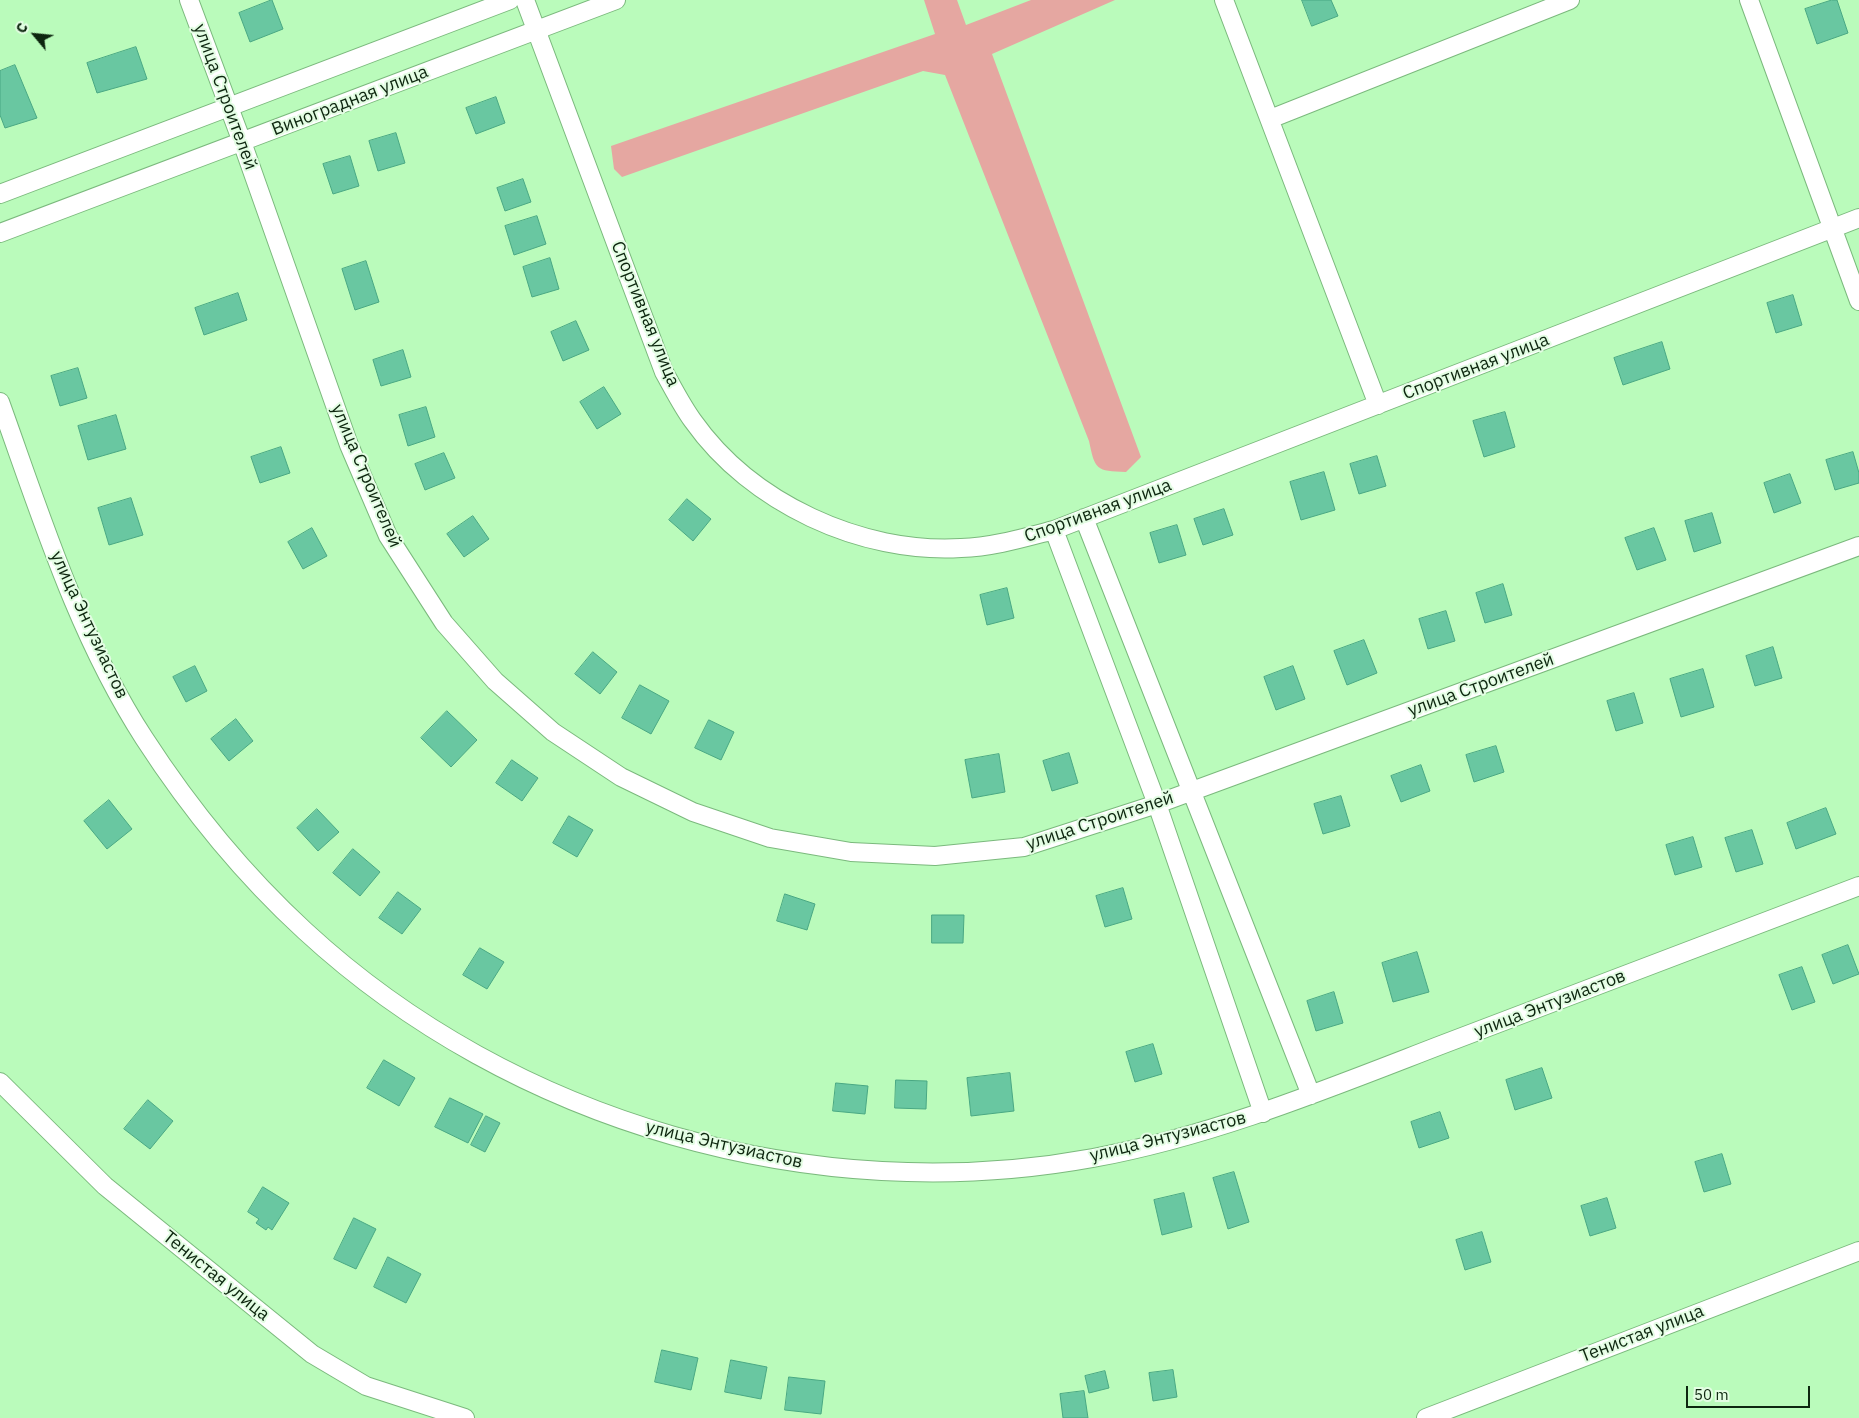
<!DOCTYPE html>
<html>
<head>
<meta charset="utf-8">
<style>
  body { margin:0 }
  #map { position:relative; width:1859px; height:1418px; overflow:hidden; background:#bafbbb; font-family:"IBM Plex Sans",sans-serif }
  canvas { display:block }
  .north { position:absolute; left:10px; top:10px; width:50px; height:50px; -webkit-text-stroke:4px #e3fde3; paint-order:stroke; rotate:298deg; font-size:14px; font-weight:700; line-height:20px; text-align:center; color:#0d260f }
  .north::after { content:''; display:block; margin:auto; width:18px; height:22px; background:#0d260f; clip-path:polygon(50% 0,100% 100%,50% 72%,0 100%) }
  .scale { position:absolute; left:1686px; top:1386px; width:124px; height:22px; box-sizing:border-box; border:2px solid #0d260f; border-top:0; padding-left:6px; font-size:15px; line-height:18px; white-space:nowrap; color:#0d260f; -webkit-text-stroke:4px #e3fde3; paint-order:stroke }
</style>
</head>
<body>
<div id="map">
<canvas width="1859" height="1418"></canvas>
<div class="north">С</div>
<div class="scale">50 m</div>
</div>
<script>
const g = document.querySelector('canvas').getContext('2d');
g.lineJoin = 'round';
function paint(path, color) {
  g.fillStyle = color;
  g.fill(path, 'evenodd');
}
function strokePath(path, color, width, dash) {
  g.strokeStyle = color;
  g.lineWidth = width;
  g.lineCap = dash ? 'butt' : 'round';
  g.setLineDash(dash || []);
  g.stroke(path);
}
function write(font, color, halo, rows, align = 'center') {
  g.font = font + ' "IBM Plex Sans",sans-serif';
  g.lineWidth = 4;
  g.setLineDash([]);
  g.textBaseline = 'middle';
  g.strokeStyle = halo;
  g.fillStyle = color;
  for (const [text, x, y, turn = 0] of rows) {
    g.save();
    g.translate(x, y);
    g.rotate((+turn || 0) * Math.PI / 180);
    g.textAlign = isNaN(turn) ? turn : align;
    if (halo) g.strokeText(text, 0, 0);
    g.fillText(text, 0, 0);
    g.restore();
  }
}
paint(new Path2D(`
  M924,0H957L966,25L1031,0H1115L992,54L1141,457L1126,472C1096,471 1095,470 1089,441L945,75L923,71L622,177L614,169L611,146L935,34Z`), '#e5a7a1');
const building = new Path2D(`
  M272,0L283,29L250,42L239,13Z
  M1302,0H1331L1338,16L1312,26Z
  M1832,0H1837L1848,33L1817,44L1805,9Z
  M136,47L147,79L97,93L87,63Z
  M15,65L37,118L5,128L0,115V71Z
  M496,97L505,123L476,134L466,108Z
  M396,133L405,163L378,171L369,141Z
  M350,156L359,186L333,194L323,164Z
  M523,179L531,202L505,211L497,188Z
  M537,216L546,244L514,255L505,226Z
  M550,258L559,289L532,297L523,267Z
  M366,261L379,302L355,310L342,269Z
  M238,293L247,320L204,335L195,308Z
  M1793,295L1802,325L1776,333L1767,303Z
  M576,321L589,350L563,361L551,332Z
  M1662,342L1670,369L1623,385L1614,358Z
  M403,350L411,377L381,386L373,360Z
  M78,368L87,398L60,406L51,376Z
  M604,387L621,414L597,429L580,402Z
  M426,407L435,437L408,446L399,415Z
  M1505,412L1515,447L1484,457L1473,421Z
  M116,415L126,449L88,460L78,426Z
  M281,447L290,473L260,483L251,457Z
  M1853,452L1859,473V483L1835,490L1826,460Z
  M444,453L455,478L425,490L415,464Z
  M1377,456L1386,486L1359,494L1350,464Z
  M1324,472L1335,510L1301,520L1290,482Z
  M1790,474L1801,503L1774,513L1764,483Z
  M131,498L143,535L109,545L98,508Z
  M687,499L711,519L693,541L669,520Z
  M1224,509L1233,535L1203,545L1194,519Z
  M1712,513L1721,543L1694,552L1685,521Z
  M473,516L489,539L464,557L447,534Z
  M1177,525L1186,555L1159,563L1150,533Z
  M312,528L327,556L303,569L288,542Z
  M1654,528L1666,560L1637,570L1625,538Z
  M1503,584L1512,615L1485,623L1476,593Z
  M1007,588L1014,618L987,625L980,595Z
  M1446,611L1455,641L1428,649L1419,619Z
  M1364,640L1377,673L1347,685L1334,651Z
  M1773,647L1782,678L1755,686L1746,656Z
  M593,652L617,672L600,694L575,674Z
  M195,666L207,691L186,702L173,677Z
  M1293,666L1305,699L1276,710L1264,677Z
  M1703,669L1714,707L1681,717L1670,679Z
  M640,685L669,701L651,734L622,718Z
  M1634,693L1643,723L1616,731L1607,701Z
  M447,711L477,740L451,767L421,738Z
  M236,719L253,741L229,761L211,739Z
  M709,720L734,732L721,760L695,748Z
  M1496,746L1504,772L1474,782L1466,755Z
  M1069,753L1078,783L1052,791L1043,761Z
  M999,754L1005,792L972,798L965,760Z
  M512,760L538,778L522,801L496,783Z
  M1421,765L1430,791L1401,802L1391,776Z
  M1341,796L1350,826L1323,834L1314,804Z
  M109,800L132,829L107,849L84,821Z
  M1826,808L1836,834L1796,849L1787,823Z
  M317,809L339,832L318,851L297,828Z
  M569,816L593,830L577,857L553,843Z
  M1752,830L1763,864L1736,872L1725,838Z
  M1693,837L1702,867L1675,875L1666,845Z
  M353,849L380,872L360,896L333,873Z
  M1123,888L1132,919L1105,927L1096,896Z
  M398,892L421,909L402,934L379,918Z
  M785,894L815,904L807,930L777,921Z
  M932,915H964L963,943H932Z
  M1848,945L1859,974L1833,984L1822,955Z
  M480,948L504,962L487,989L463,975Z
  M1417,952L1429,992L1393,1002L1382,963Z
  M1802,967L1815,1002L1792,1010L1779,975Z
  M1334,992L1343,1023L1316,1031L1307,1001Z
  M1153,1044L1162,1074L1135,1082L1126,1052Z
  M384,1060L415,1078L399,1106L367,1088Z
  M1542,1068L1552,1098L1515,1110L1506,1080Z
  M1010,1073L1014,1111L971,1116L967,1078Z
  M896,1080L927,1081L926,1109L895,1108Z
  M836,1083L868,1086L865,1114L833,1111Z
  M450,1098L483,1114L468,1143L435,1127Z
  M148,1100L173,1121L150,1149L124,1129Z
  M1440,1112L1449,1138L1419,1148L1411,1122Z
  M486,1116L500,1123L485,1152L471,1145Z
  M1722,1154L1731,1184L1704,1192L1695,1162Z
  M1234,1172L1249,1222L1228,1229L1213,1178Z
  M263,1187L289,1203L272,1230L268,1227L266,1230L256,1223L259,1219L248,1212Z
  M1184,1193L1192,1227L1162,1235L1154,1200Z
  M1607,1198L1616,1228L1590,1236L1581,1206Z
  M354,1218L376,1229L356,1269L334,1259Z
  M1482,1232L1491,1262L1465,1270L1456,1240Z
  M388,1257L421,1274L406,1303L374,1287Z
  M662,1350L698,1358L691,1390L655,1382Z
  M731,1360L767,1367L761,1399L725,1392Z
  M1173,1370L1177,1397L1153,1401L1149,1373Z
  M1105,1371L1109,1388L1089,1393L1085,1376Z
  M789,1377L825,1381L821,1414L785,1410Z
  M1084,1391L1088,1418H1063L1060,1394Z`);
paint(building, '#69c7a1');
strokePath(building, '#49a883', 1);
const street = new Path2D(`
  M189,0L242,142L349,445L388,536L444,623L495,681L553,732L621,777L693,812L770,838L851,852L935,856L1024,847L1157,804L1859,546
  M525,0L664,372C673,388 682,406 693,421C751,503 861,554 961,548C993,547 1023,538 1054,530L1859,218
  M1224,0L1378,405
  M1749,0L1859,301
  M1270,119L1570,0
  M0,194L510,0
  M0,233L616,0
  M0,402C41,516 78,636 144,738C190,809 243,874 305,931C513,1123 815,1209 1093,1158C1213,1136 1327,1089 1441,1045C1580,992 1720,939 1859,886
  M1084,518L1311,1095
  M1054,530L1157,804L1263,1113
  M0,1082L105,1186L312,1354L366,1386L465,1418
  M1426,1418L1859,1251`);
strokePath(street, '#7bb97d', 20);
strokePath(street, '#fff', 18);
write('18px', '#0d260f', '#e3fde3', [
  ["улица Строителей",225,97,70],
  ["Виноградная улица",350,101,-21],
  ["Спортивная улица",645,314,68],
  ["Спортивная улица",1476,367,-21],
  ["улица Строителей",366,476,67],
  ["Спортивная улица",1098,511,-20],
  ["улица Энтузиастов",89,625,65],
  ["улица Строителей",1481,685,-20],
  ["улица Строителей",1100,821,-18],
  ["улица Энтузиастов",1550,1004,-21],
  ["улица Энтузиастов",1168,1137,-14],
  ["улица Энтузиастов",724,1145,13],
  ["Тенистая улица",216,1276,39],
  ["Тенистая улица",1642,1334,-21]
]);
</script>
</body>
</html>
